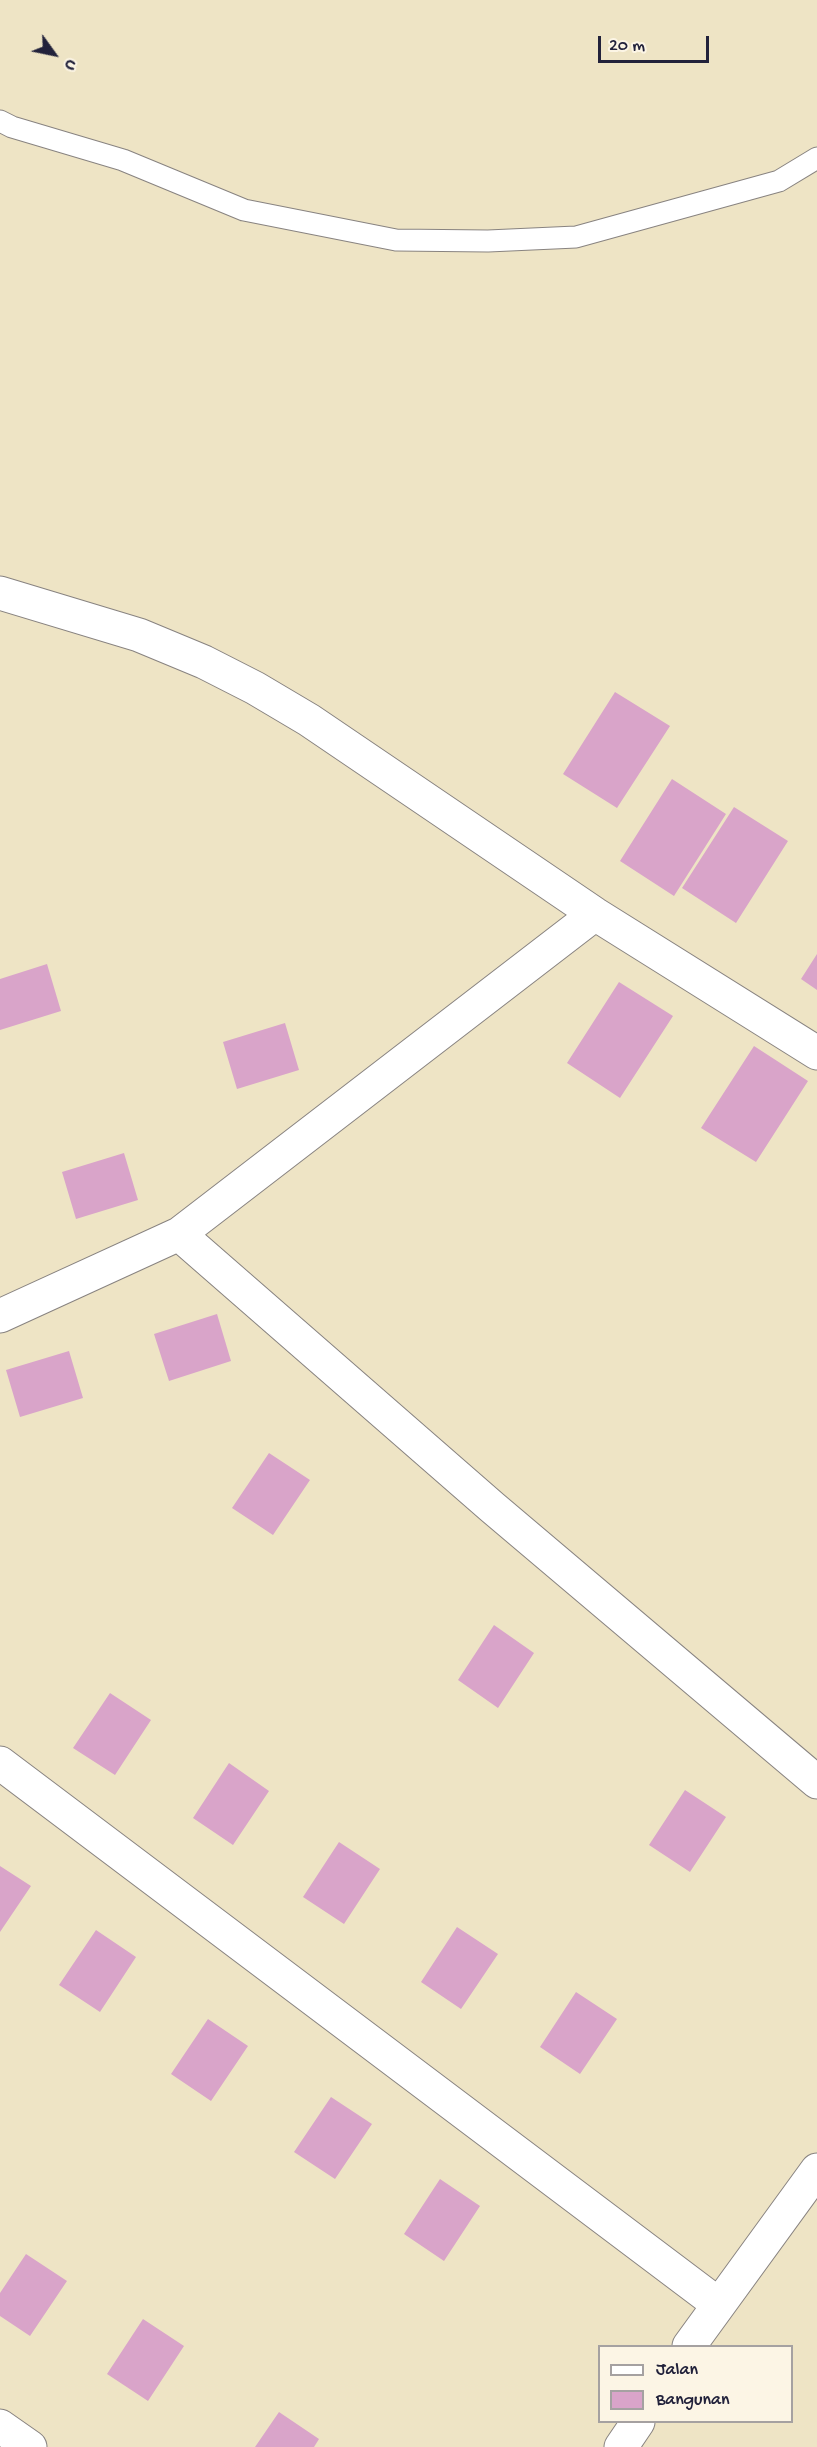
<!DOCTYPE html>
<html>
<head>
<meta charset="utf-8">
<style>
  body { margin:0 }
  #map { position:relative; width:817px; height:2447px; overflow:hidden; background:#eee4c5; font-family:"Gochi Hand",sans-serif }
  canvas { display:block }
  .legend { position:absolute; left:598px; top:2345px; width:195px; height:78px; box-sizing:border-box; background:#fcf5e5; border:2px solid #a5a1a1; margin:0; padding:8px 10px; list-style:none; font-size:18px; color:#22223b }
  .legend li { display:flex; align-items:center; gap:12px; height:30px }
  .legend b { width:30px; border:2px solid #a5a1a1 }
  .north { position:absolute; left:24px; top:24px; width:60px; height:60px; -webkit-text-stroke:4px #fcf5e5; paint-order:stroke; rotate:123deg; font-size:16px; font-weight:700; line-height:24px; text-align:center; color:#22223b }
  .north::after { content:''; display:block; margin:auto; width:21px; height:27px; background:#22223b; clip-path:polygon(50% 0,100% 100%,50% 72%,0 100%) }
  .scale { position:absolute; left:598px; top:36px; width:111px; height:27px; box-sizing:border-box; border:3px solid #22223b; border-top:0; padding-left:8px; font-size:18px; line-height:21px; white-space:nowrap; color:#22223b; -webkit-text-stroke:4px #fcf5e5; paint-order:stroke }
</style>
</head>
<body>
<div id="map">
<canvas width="817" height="2447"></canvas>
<ul class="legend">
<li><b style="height:8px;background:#fff"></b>Jalan</li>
<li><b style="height:16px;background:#d9a4c9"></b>Bangunan</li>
</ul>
<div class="north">U</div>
<div class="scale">20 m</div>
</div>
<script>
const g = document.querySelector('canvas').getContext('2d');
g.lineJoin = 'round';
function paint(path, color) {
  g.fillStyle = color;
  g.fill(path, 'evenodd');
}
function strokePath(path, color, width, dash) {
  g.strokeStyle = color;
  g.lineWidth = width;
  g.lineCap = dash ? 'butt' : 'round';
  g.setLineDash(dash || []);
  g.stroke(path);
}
paint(new Path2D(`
  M615,692L670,726L617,808L563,774Z
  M672,779L726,814L674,896L620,861Z
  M734,807L788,841L736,923L682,888Z
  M817,954V990L801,979Z
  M47,964L61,1011L0,1030V979Z
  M619,982L673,1016L620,1098L567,1063Z
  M285,1023L299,1070L237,1089L223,1042Z
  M754,1046L808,1081L756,1162L701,1128Z
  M124,1153L138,1200L76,1219L62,1172Z
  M217,1314L231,1361L169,1381L154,1334Z
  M69,1351L83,1398L20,1417L6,1370Z
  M269,1453L310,1480L273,1535L232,1508Z
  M494,1625L534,1653L498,1708L458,1680Z
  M110,1693L151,1720L115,1775L73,1748Z
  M229,1763L269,1791L233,1845L193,1818Z
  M685,1790L726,1817L690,1872L649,1845Z
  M339,1842L380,1869L344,1924L303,1897Z
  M0,1866L31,1886L0,1932Z
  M457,1927L498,1954L461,2009L421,1982Z
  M96,1930L136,1957L100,2012L59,1985Z
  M576,1992L617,2019L580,2074L540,2047Z
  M208,2019L248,2046L211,2101L171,2074Z
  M331,2097L372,2124L335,2179L294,2152Z
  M440,2179L480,2206L444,2261L404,2234Z
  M26,2254L67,2281L30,2336L0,2316V2293Z
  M143,2319L184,2346L148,2401L107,2374Z
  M279,2412L319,2439L314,2447H255Z`), '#d9a4c9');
const lane = new Path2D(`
  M0,121L12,127L123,160L244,210L396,240L488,241L576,237L779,181L817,158`);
const street = new Path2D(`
  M0,593L139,635L204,662L255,688L309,720L595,914L817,1053
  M179,1234L492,1507L817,1782
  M0,1316L179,1234L595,914
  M0,1763L718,2304
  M689,2346L817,2170
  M621,2447L638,2422`);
const secondary = new Path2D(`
  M0,2426L30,2447`);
strokePath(lane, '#888380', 23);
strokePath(street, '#888380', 35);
strokePath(secondary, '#888380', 35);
strokePath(lane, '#fff', 21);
strokePath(street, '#fff', 33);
strokePath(secondary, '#fff', 33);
</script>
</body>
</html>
